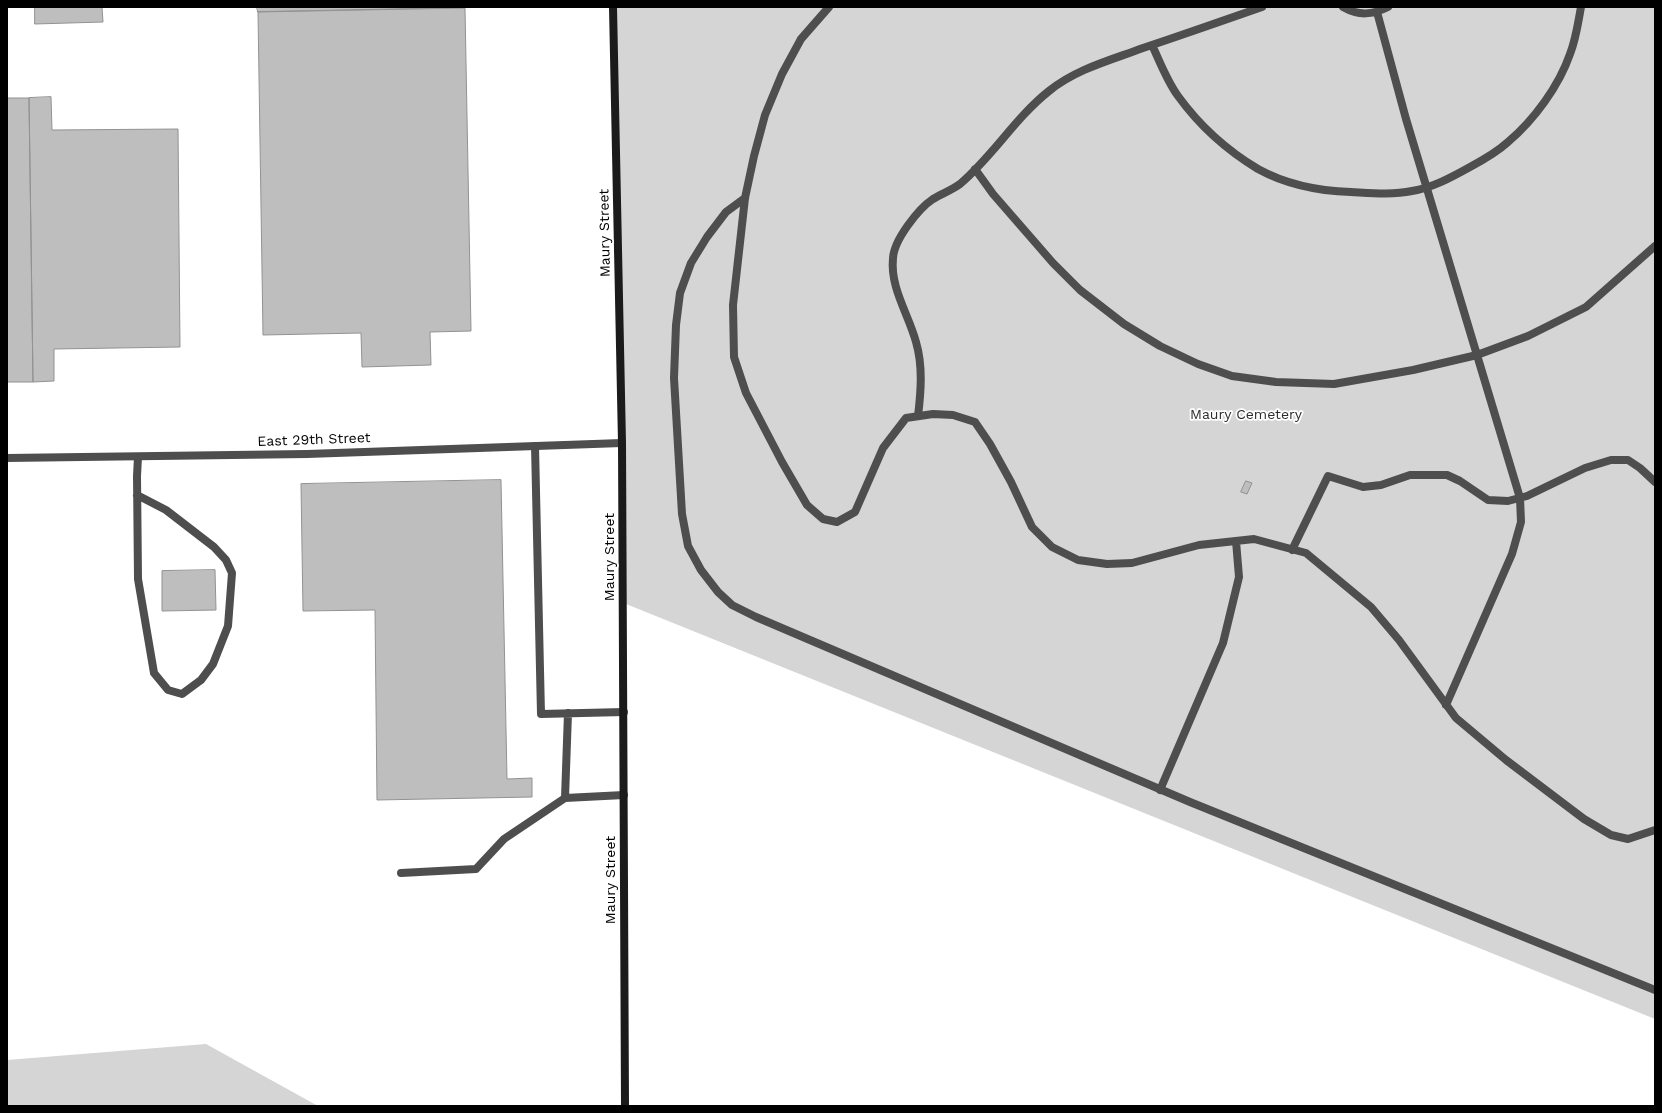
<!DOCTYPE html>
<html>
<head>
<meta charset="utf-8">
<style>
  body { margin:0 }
  #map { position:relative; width:1662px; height:1113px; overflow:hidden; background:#fff; font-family:"Work Sans",sans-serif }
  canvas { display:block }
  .frame { position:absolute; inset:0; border:8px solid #000; pointer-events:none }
</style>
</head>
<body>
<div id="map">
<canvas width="1662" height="1113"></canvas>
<div class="frame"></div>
</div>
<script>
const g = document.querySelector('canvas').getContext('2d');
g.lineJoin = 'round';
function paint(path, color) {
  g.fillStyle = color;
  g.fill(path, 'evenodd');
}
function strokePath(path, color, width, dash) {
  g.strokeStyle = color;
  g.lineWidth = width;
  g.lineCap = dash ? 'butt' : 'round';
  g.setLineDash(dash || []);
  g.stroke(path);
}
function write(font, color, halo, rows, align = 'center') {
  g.font = font + ' "Work Sans",sans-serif';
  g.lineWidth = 3.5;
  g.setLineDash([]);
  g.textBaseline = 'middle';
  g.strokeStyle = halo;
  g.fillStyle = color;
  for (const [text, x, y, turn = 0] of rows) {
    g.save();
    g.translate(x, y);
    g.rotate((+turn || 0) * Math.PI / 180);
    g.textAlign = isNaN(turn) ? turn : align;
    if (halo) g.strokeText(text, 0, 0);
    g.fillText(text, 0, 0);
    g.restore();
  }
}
paint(new Path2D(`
  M615,7H1655V1019L626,604Z
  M206,1044L318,1106H7V1060Z`), '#d5d5d5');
const building = new Path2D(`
  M35,7H102L103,22L35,24Z
  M257,7H465V8L258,12Z
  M465,8L471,331L430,332L431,365L362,367L361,333L263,335L258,12Z
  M51,97L52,130L178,129L180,347L54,349V381L33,382L29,98Z
  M7,98H29L33,382H7Z
  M501,480L507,779L532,778V797L377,800L375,610L303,611L301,484Z
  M1246,481L1252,483L1247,494L1241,492Z
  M215,570L216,610L162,611V571Z`);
paint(building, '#bebebe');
strokePath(building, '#929292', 1);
strokePath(new Path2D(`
  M829,7L801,39L782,74L765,115L754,156L745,198L733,305L734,357L746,393L782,462L807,505L823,519L837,522L855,512L883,448L906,418L933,414L953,415L975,422L990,444L1011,482L1032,527L1052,547L1078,560L1107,564L1132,563L1199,545L1254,539L1306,553L1371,607L1399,640L1456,718L1506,760L1584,819L1611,835L1628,839L1655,830
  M1343,7C1359,16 1372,15 1388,7
  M1377,12L1406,119L1520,498L1521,522L1512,554L1446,705
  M1152,45C1160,62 1167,81 1178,96C1199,125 1228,151 1258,169C1287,185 1319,191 1351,192C1371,193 1392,195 1412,191C1432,188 1452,177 1470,167C1483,160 1497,152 1508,142C1534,120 1559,86 1570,54C1576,39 1578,23 1581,7
  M975,169L993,194L1053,263L1080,290L1124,324L1160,346L1198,364L1232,376L1276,382L1334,384L1413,370L1477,355L1528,336L1586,307L1655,246
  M745,198L726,212L707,237L691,263L680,293L676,325L674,378L682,514L688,546L701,570L718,592L732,605L756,617L1190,802L1655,990
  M918,416C921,391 923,366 916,342C908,313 890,288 893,258C894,240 918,209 933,199C941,194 952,190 960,184C993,156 1015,118 1049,91C1076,69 1111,60 1143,48C1182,35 1222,21 1262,7
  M535,446L541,714L624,712
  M137,495L166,510L214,547L226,560L232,573L228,626L213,664L201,680L182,694L168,690L154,673L138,579L137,476L138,457
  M1292,550L1328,476L1363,487L1381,485L1410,475H1447L1460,481L1488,500L1508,501L1527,496L1585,468L1611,460H1628L1640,468L1655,482
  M1160,790L1223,643L1239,577L1236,541
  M565,798L568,713
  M401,873L476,869L504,839L565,798L624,795`), '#4e4e4e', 8);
strokePath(new Path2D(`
  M7,458L307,454L622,443`), '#4e4e4e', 8);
strokePath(new Path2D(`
  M613,7L622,443L625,1106`), '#1b1b1b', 8);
write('14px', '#000', '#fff', [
  ["Maury Street",605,233,-91],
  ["East 29th Street",314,440,-2],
  ["Maury Street",610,557,-90],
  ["Maury Street",611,880,-90]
]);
write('14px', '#2c2c2c', '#fff', [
  ["Maury Cemetery",1246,415]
]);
</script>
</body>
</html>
